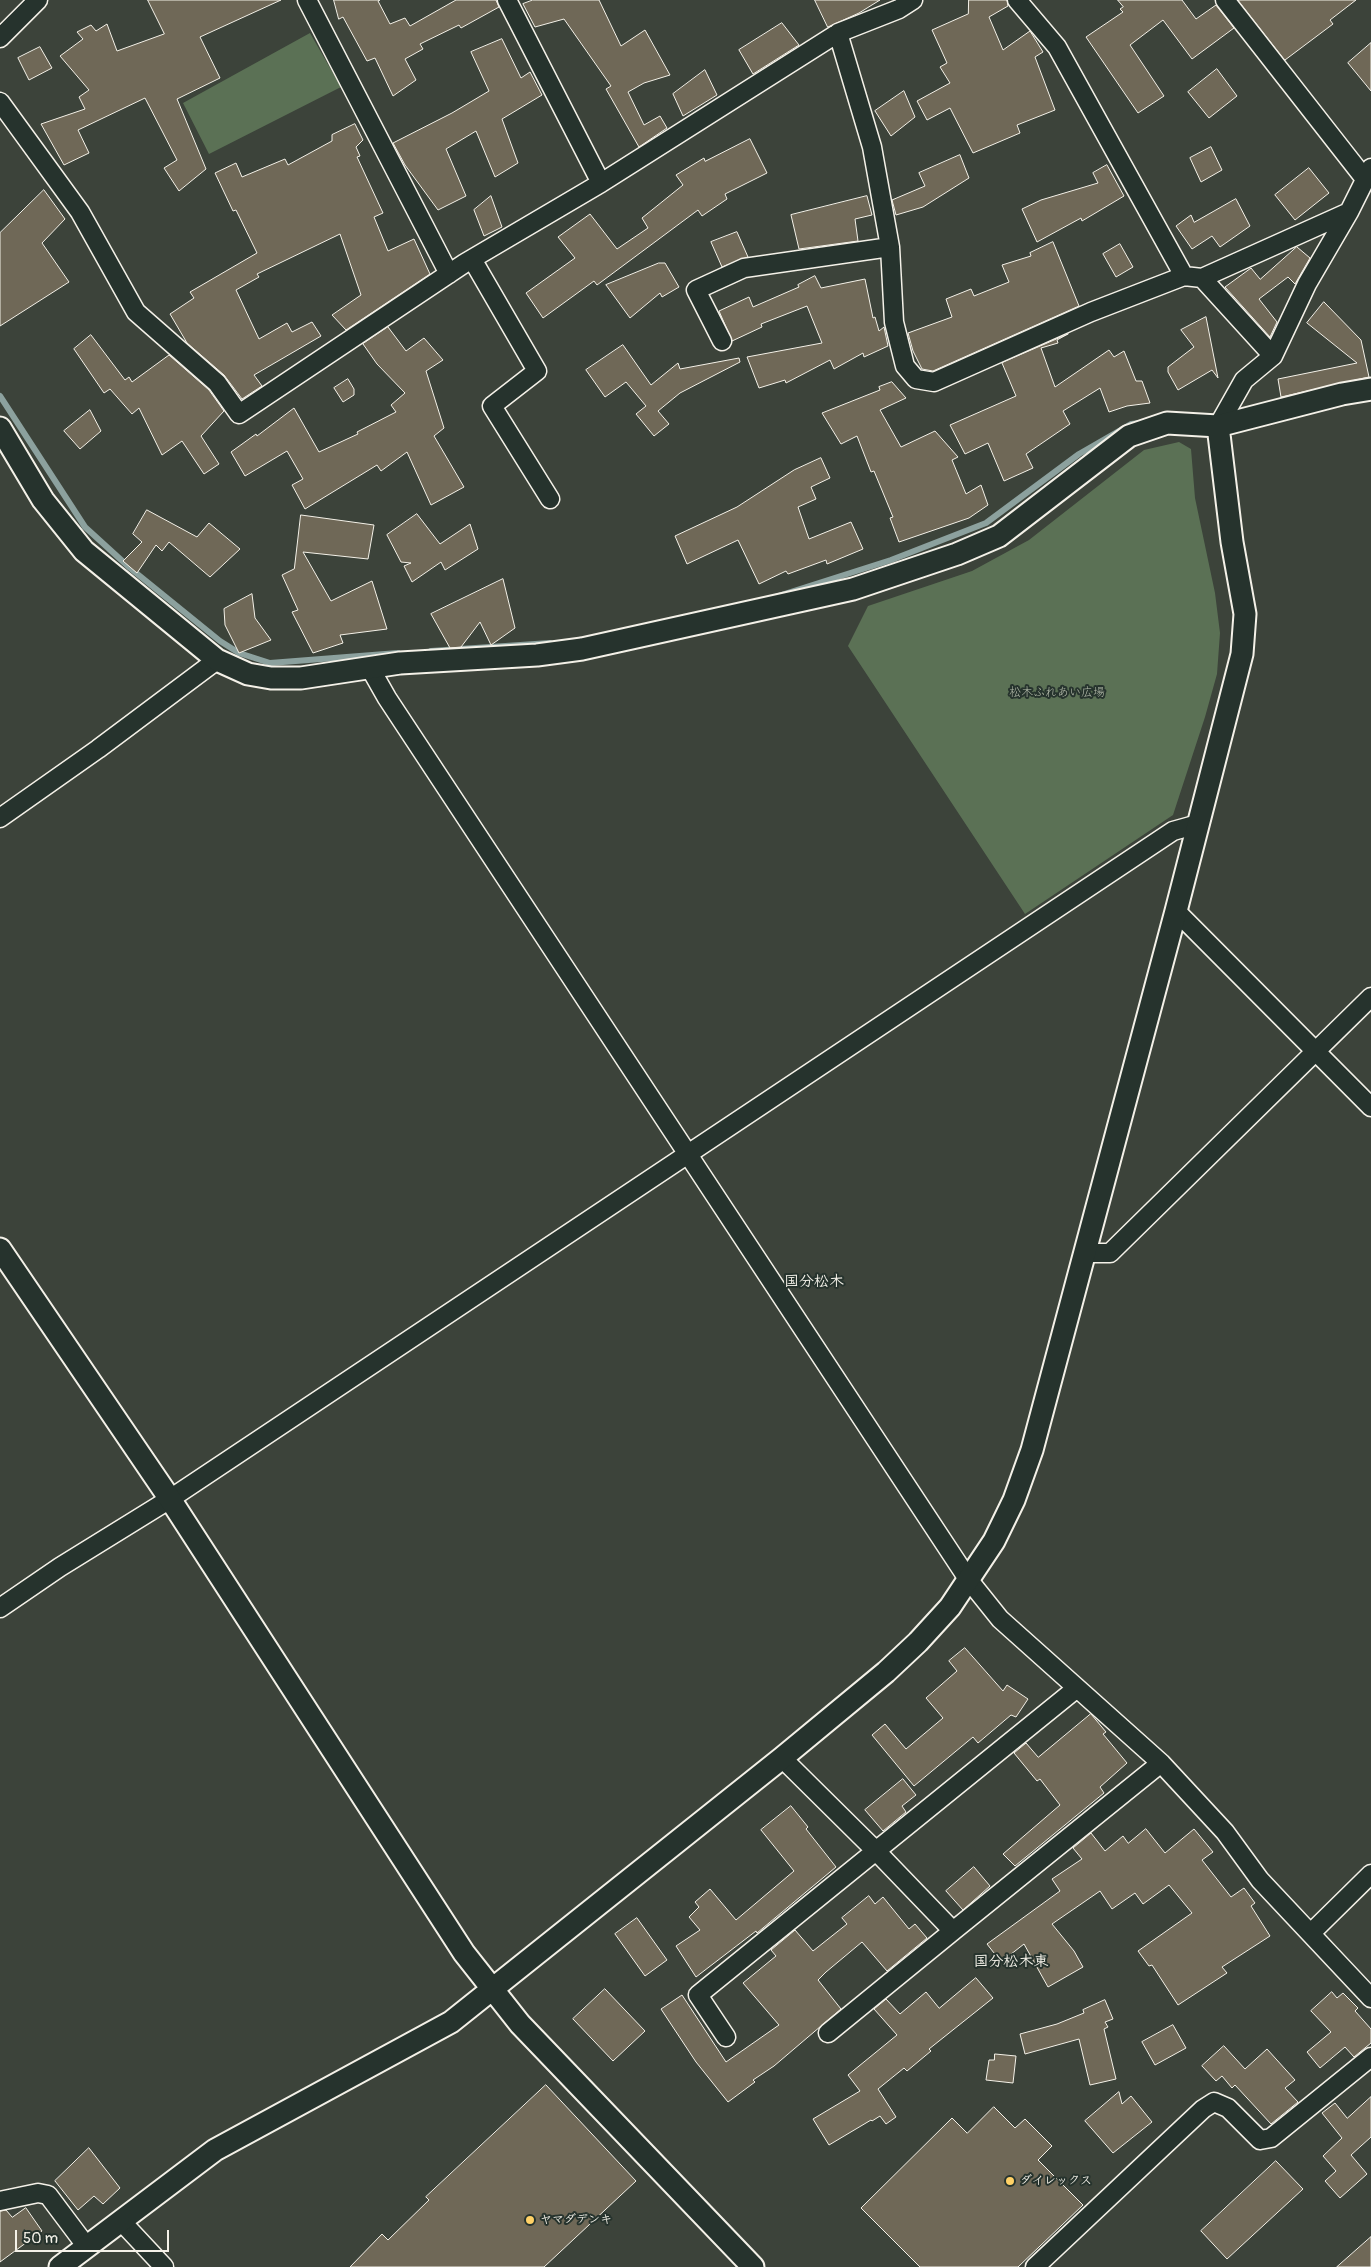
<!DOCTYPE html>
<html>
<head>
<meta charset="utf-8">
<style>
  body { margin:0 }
  #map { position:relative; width:1371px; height:2267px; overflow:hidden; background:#3c433a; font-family:Pangolin,sans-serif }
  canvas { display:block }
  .scale { position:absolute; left:15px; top:2230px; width:154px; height:22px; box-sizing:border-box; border:2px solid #f4f1e8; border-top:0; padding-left:6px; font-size:15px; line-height:18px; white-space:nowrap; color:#f4f1e8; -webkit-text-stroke:4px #26332d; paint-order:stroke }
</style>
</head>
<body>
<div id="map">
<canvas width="1371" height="2267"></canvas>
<div class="scale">50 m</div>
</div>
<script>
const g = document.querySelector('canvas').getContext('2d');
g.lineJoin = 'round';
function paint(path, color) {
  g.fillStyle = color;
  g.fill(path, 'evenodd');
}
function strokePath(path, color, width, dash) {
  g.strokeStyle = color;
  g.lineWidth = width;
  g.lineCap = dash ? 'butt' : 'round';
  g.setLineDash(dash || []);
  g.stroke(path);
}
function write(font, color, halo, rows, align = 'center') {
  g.font = font + ' Pangolin,"Klee One",sans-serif';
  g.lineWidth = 4;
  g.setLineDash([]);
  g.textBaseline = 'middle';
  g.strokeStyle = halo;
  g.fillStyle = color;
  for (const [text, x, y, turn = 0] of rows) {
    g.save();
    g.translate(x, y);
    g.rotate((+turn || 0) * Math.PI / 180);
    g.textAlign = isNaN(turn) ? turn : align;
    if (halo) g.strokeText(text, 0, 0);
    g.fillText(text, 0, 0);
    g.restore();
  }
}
paint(new Path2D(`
  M310,33L341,87L209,154L183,103Z
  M1179,442L1191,449L1195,498L1215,593L1220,633L1217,674L1205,717L1173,815L1025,914L848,646L868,606L972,571L1029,540L1144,450Z`), '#5b7155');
strokePath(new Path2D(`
  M0,396L85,527L130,568L220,641L239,653L270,663L398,653
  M775,597L891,560L986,523L1079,454L1131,424L1141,423
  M431,651L550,643`), '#8ca19e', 6);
const building = new Path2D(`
  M148,0H281L200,37L220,78L177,99L206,169L179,191L164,168L177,160L145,98L78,130L89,153L64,165L41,124L85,109L79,97L89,90L60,56L83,39L77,32L91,25L96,31L107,24L117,51L164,34Z
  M334,0H380L378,1L390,24L405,18L410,26L456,0H496L499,7L461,28L459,25L420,44L423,49L405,59L416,80L393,96L375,58L367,61L343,17L339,19Z
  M533,0H599L621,46L645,30L670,75L644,83L628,92L644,125L660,116L667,128L639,147L606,89L611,86L564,19L535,27L523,4Z
  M815,0H880L859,13L828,27Z
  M969,0H1007L1008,6L989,17L1003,50L1030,31L1043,52L1035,57L1055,110L1017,125L1020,133L973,153L950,108L927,120L917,101L950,83L940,67L947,63L932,30L968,14Z
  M1118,0H1182L1196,19L1216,5L1234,28L1192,59L1163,20L1130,45L1164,96L1138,113L1086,37L1123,12L1120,9L1123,7Z
  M1238,0H1356L1330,20L1333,24L1285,60Z
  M782,23L799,45L753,74L739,50Z
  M502,39L521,78L530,72L542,95L502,119L518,163L495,177L476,131L446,149L466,196L438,210L405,165L393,143L452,113L489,91L471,52Z
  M1371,43V91L1348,63Z
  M40,47L52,68L29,80L18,58Z
  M1217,69L1237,96L1209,118L1188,92Z
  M705,70L717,95L683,116L673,94Z
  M904,91L915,117L891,136L875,111Z
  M355,124L363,140L356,147L360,156L357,157L383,213L374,217L388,251L414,239L430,274L346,330L332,315L361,295L340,234L257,274L259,277L236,290L259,339L287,323L292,332L312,322L321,336L254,375L262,386L242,399L224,375L187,343L170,314L194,298L190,292L257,253L236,210L233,211L215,173L236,163L242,177L285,159L288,165L332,141V135Z
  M750,139L767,173L725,194L727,199L702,216L698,210L597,285L594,281L543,318L526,293L575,258L558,237L590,214L617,249L648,228L642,218L683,185L676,175L704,158L705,161Z
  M1211,147L1222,170L1201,182L1190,158Z
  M960,155L969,178L923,207L896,215L892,200L925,186L919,173Z
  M1107,165L1124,196L1082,221L1081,218L1037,242L1022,209L1041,200L1098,183L1093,173Z
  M1309,168L1329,193L1295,220L1275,195Z
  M44,190L65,219L42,243L69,282L0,326V233Z
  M491,196L502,227L484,236L474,210Z
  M867,196L872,215L855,219L858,241L799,249L791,215Z
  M1236,199L1250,226L1220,247L1212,236L1192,249L1176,226L1191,215L1194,222Z
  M737,232L748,257L722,267L711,242Z
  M1053,242L1079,306L933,371L922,369L913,351L908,333L952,317L946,299L971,289L974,296L1009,282L1002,265L1031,256L1030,253Z
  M1120,244L1133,267L1116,277L1103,254Z
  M1297,247L1310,258L1295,284L1288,277L1259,299L1277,322L1270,337L1225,287L1251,268L1260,279Z
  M659,263H665L679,287L662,297L660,293L630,318L606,285Z
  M815,276L821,288L865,279L873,318L875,317L879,331L884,327L888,346L864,357L863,353L834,369L830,360L786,383L785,380L759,388L747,357L822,343L807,306L761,324L762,327L732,341L719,311L749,297L753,307L799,287L798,285Z
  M1324,302L1361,340L1369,377L1281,397L1278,379L1357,363L1307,323Z
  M1206,317L1218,378L1212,370L1178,390L1168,372V367L1194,347L1181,330Z
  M388,327L406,351L424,338L443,360L426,371L444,428L434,436L464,487L431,505L407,452L381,471L377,465L305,509L292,485L303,479L287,451L245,476L231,452L256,434L257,436L294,408L319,452L358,434L357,432L396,412L391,405L405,393L377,364L363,344Z
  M1068,334L1057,340L1058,343L1041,348L1055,387L1109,350L1114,357L1124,351L1136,381H1142L1150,403L1127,406L1109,412L1100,388L1063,411L1070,424L1026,454L1033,468L1004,481L988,443L965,454L950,425L1016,396L1002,363Z
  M91,335L125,380L129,377L132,382L169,355L209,390L224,411L201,436L219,464L204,474L182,441L162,455L139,408L132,414L110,389L104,393L74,349Z
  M623,345L651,385L678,363L680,369L739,358L740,362L680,393L658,411L669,424L654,436L636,414L646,406L626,382L605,397L586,370Z
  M348,379L354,389V395L343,402L334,388Z
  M892,382L906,398L880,410L901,447L935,431L958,457L952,460L966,494L981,485L988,505L969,518L899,542L890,518L893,517L874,471L871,472L857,436L841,444L822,413L880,390L879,387Z
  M90,410L101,431L80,449L64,431Z
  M821,458L830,478L811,487L816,499L798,507L809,539L851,522L863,549L827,564L826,560L788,574L786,571L759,584L738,540L687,564L675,536L737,507L794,470Z
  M147,510L197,537L209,523L240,549L210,577L169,542L162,551L156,545L137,573L123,561L142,542L133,534Z
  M417,514L440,544L470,524L478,549L445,570L441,562L412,582L404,566L411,563L401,562L387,535Z
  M301,515L374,525L368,559L303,552L331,601L372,581L387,629L340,635L343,643L313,653L292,612L298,610L282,575L294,569Z
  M503,579L515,628L491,645L480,622L461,647L450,648L431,614Z
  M252,594L255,618L271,640L239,653L225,625L224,609Z
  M965,1648L1003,1691L1007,1685L1028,1699L1016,1717L1011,1715L978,1743L973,1737L914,1786L872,1735L885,1724L906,1749L943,1718L926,1698L957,1671L949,1661Z
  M1091,1714L1106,1732L1103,1734L1127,1763L1100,1787L1104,1793L1015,1866L1003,1854L1060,1805L1040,1779L1037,1781L1014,1753L1026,1743L1038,1757Z
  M903,1779L916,1795L902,1806L906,1812L883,1831L865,1810Z
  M791,1806L808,1827L806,1829L836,1867L757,1933L756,1931L696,1977L676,1946L700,1930L689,1917L699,1907L695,1902L710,1889L736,1920L794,1871L761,1830Z
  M1146,1829L1165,1853L1194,1829L1213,1852L1202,1860L1231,1897L1244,1888L1255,1903L1251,1906L1270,1936L1222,1967L1227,1973L1178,2005L1152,1965L1149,1966L1138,1951L1192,1913L1169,1885L1143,1904L1135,1893L1112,1909L1100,1891L1052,1924L1074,1951L1083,1967L1048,1987L1024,1944L1001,1962L987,1944L1060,1891L1052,1879L1082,1859L1073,1848L1091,1833L1105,1851L1123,1836L1128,1843Z
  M974,1867L990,1886L963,1910L946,1891Z
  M869,1896L875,1904L883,1897L909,1929L915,1924L927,1938L887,1971L862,1942L826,1972L818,1980L841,2009L774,2066L753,2080L755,2082L728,2102L696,2062L661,2009L682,1995L726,2062L779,2025L743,1983L776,1956L771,1950L795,1930L813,1951L847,1924L842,1918Z
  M637,1918L667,1960L645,1976L615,1934Z
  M976,1978L993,1998L929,2049L931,2051L907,2071L904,2068L878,2089L896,2117L886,2124L880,2116L872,2121L871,2120L829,2145L813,2119L860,2091L848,2075L897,2035L874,2009L886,1999L900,2014L926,1992L939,2008Z
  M605,1989L645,2031L613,2061L573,2019Z
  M1332,1992L1337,1998L1343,1993L1358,2008L1355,2011L1371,2029V2043L1354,2057L1345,2047L1320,2068L1307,2052L1331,2032L1311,2011Z
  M1105,2000L1113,2019L1105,2022L1108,2027L1104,2029L1116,2079L1090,2085L1079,2039L1025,2054L1020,2034L1057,2024L1084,2013L1083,2010Z
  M1173,2025L1186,2048L1155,2065L1142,2042Z
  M1224,2046L1245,2069L1267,2049L1295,2080L1285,2088L1298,2102L1271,2124L1235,2085L1232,2088L1222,2076L1216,2081L1202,2066Z
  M995,2054L1016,2056L1013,2083L986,2080L989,2060H994Z
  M546,2085L636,2181L544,2267H350L382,2234L388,2240L429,2200L426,2197Z
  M1119,2092L1122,2104L1131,2096L1152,2122L1113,2153L1085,2121Z
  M1371,2097V2137L1351,2155L1367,2174L1340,2198L1325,2181L1336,2171L1323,2156L1342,2138L1322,2113L1335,2103L1347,2118Z
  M994,2107L1015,2128L1025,2119L1052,2146L1038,2160L1083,2205L1018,2267H920L861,2208L952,2118L967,2133Z
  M89,2148L120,2188L103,2204L94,2196L78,2210L55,2181Z
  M1276,2161L1303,2189L1227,2259L1201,2231Z
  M26,2208L42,2231L0,2262V2211L6,2210L12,2217Z
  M1371,2237V2267H1337Z`);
paint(building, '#6f6857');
strokePath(building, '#f4f1e8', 1);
const minor = new Path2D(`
  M307,0L449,274
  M507,0L601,183
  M1017,0L1057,47L1184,276
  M1225,0L1365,179
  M838,33L872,147L890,247L894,322L905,366L916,379L934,382L1091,312L1184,276L1202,278L1349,212
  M0,38L38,0
  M0,102L80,212L136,312L217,383L239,414L465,263L601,183L838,33L899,9L913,0
  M472,259L537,371L492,406L550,499
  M1202,278L1273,356
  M722,341L696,290L744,268L890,247
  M1218,426L1244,380L1273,356L1307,284L1349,212L1371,168
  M370,668L387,698L968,1579L1000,1619L1161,1763L1225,1832L1260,1880L1371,1998
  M0,818L98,749L217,660
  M1176,911L1371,1107
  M1084,1253H1110L1371,997
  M0,1608L60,1567L170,1499L1173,831L1198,824
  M782,1758L877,1852L953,1931L1161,1763
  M1311,1933L1371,1874
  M828,2033L953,1931
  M726,2037L698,1995L1077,1688
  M0,2201L38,2193L48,2195L87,2247
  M121,2221L164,2267
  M1035,2267L1203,2109L1214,2102L1228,2108L1260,2140L1271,2138L1371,2057`);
const tertiary = new Path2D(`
  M0,428L43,500L84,551L217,660L248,674L271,678H301L400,663L537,655L582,649L853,589L957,554L999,536L1129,436L1167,423L1218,426L1342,394L1371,389
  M0,1249L170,1499L464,1953L520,2024L753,2267
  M60,2267L215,2150L451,2022L782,1758L886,1672L918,1642L950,1607L994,1541L1014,1500L1032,1450L1176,911L1242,654L1245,614L1232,542L1218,426`);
strokePath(minor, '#f4f1e8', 21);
strokePath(tertiary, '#f4f1e8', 25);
strokePath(minor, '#26332d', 18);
strokePath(tertiary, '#26332d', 21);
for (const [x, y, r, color] of [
  [1010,2181,5,"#ffd166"],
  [530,2220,5,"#ffd166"]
]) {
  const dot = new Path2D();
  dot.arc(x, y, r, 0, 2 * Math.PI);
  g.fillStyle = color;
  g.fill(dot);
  strokePath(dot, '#26332d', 2);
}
write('12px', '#b7bead', '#26332d', [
  ["松木ふれあい広場",1057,693]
]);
write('bold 12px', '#f4f1e8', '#26332d', [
  ["ダイレックス",1020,2181],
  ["ヤマダデンキ",540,2220]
], 'left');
write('bold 15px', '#f4f1e8', '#26332d', [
  ["国分松木",814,1282],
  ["国分松木東",1011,1962]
]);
</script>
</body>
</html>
